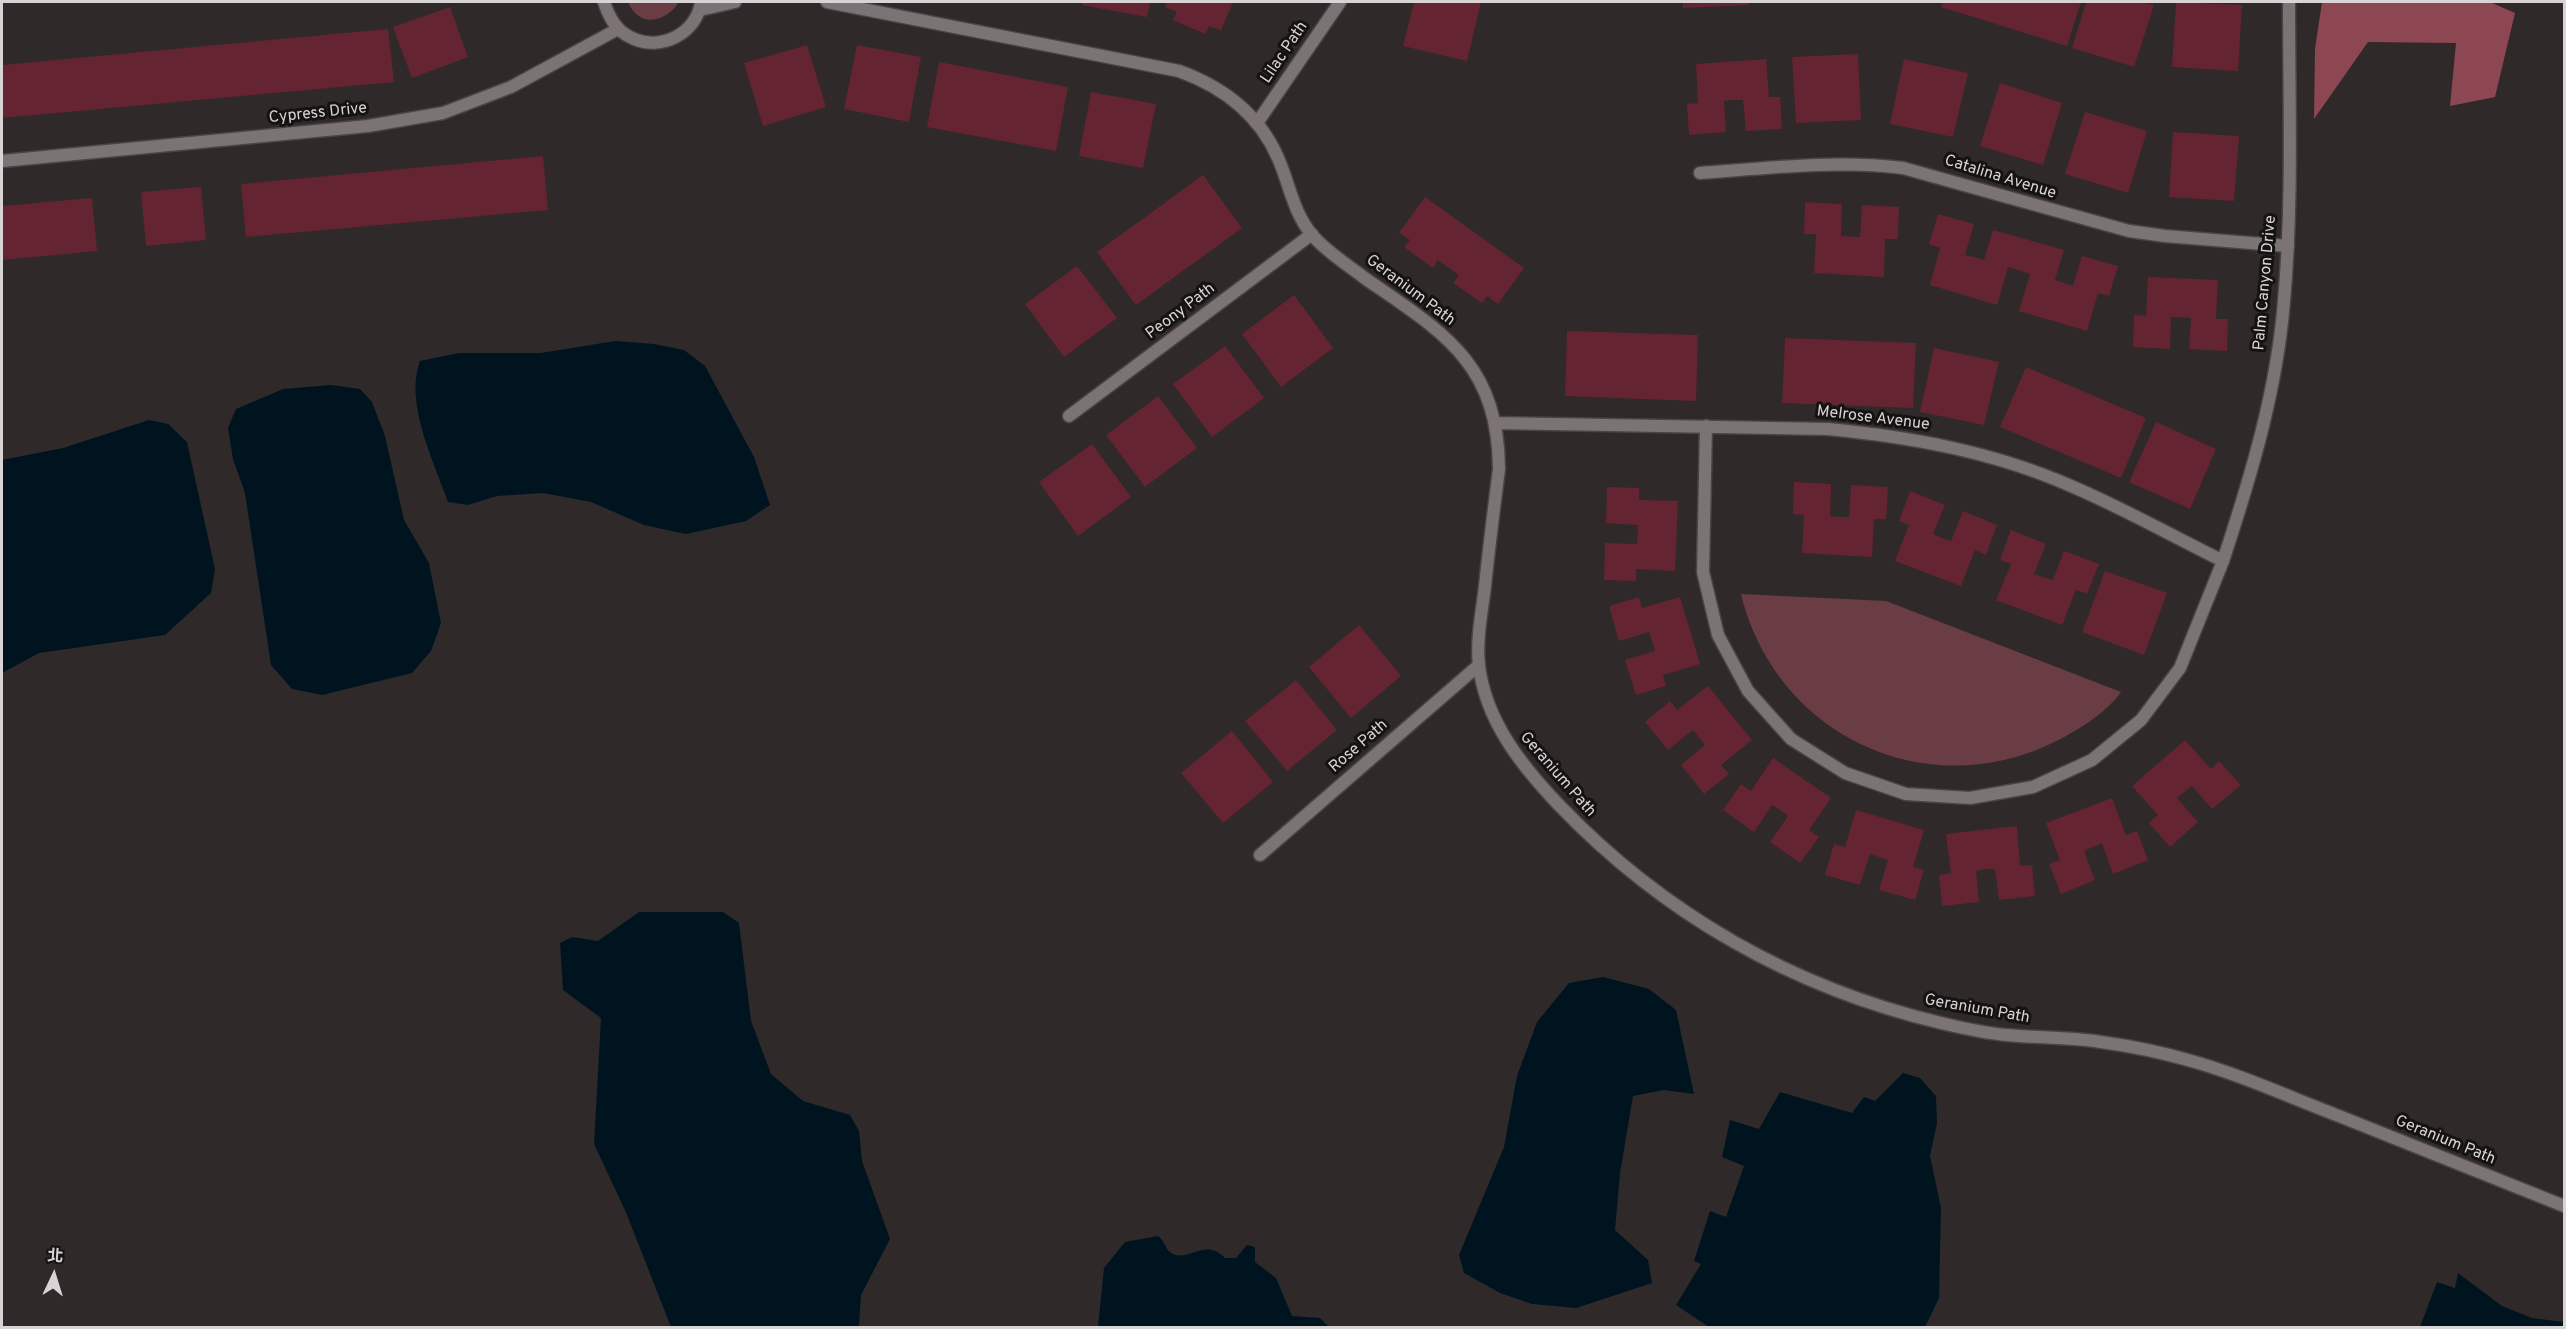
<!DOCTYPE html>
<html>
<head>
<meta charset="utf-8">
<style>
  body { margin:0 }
  #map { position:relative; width:2566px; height:1329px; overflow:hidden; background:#2f2929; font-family:Overpass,"Noto Sans TC",sans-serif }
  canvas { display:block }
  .frame { position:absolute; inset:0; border:3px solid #d8d4d5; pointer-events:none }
  .north { position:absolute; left:24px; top:1245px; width:60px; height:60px; -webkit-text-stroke:4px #151212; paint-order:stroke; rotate:4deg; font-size:16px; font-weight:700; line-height:24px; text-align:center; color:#d8d4d5 }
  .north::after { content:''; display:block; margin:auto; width:21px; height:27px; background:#d8d4d5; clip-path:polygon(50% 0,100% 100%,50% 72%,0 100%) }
</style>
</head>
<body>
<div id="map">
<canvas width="2566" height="1329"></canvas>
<div class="frame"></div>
<div class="north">北</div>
</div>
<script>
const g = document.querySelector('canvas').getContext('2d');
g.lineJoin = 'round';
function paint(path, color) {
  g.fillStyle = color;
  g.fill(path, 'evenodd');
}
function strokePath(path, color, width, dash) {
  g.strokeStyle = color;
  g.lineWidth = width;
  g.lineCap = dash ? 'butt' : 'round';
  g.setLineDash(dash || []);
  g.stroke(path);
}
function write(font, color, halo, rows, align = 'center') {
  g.font = font + ' Overpass,sans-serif';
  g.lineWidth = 6;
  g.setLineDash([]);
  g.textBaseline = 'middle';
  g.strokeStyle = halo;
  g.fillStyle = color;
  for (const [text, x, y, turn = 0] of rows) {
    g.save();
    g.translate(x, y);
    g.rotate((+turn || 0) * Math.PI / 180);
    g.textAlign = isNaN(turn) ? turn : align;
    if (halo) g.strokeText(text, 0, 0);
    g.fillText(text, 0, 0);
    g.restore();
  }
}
paint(new Path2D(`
  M628,2H679C665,23 639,28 628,2Z
  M1741,594L1886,601L2121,692C2106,714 2072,734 2048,745C1919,804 1774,731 1741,594Z`), '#6a3d44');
paint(new Path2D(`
  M2322,2H2490L2515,13L2495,97L2450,106L2456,43L2368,42L2314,119L2315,49Z`), '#8c4752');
paint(new Path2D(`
  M615,341L654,344L684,350L705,366L754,457L770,505L746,521L686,534L644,525L591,502L543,493L497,496L468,505L448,502C434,462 404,402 420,361L459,353H541Z
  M331,385L360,389L372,402L385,436L404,520L429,563L441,623L431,651L412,673L322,695L292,689L271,665L245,493L233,459L228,428L236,409L283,389Z
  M149,420L168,424L187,442L215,569L211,593L165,635L39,653L2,673V460L63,448Z
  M639,912H723L739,923L751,1021L771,1074L803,1101L850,1115L859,1131L862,1161L890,1239L861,1295L859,1327H671L625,1210L594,1144L601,1018L563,990L560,943L572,937L598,941Z
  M1603,977L1649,989L1676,1010L1694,1094L1664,1090L1633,1096L1620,1173L1615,1230L1648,1260L1652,1283L1576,1308L1532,1304L1500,1293L1464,1273L1459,1255L1504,1147L1517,1076L1537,1022L1569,983Z
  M1903,1073L1920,1078L1936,1096L1937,1123L1930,1156L1941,1208L1939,1298L1926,1325L1922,1328L1709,1327L1676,1305L1701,1264L1694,1261L1710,1211L1726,1217L1744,1166L1722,1157L1730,1120L1759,1129L1780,1092L1852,1113L1864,1097L1875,1101Z
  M1158,1236C1164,1240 1165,1248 1170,1252C1187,1265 1204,1236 1225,1258H1236L1247,1245L1255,1247V1262L1276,1278L1292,1316L1320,1318L1329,1327H1098L1104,1268L1125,1242Z
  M2458,1273L2502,1306L2532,1318L2564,1322V1327H2420L2437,1282L2455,1288Z`), '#001420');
paint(new Path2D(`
  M1083,2H1150L1147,17L1082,5Z
  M1167,2H1233L1221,30L1209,26L1205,34L1173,20L1177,12L1165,7Z
  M1414,2H1481L1467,61L1403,46Z
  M1683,2H1749V5L1683,8Z
  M1943,2H2081L2067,46L1941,7Z
  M2086,2H2142L2154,5L2134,67L2072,48Z
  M2176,2L2242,5L2238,71L2172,67Z
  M450,7L468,57L412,78L393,27Z
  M388,29L394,82L2,118V65Z
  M807,45L826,107L763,126L744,63Z
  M857,45L921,57L909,122L844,109Z
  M1858,54L1861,120L1796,123L1792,57Z
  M1766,59L1769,97H1780L1782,129L1746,131L1743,100H1733L1724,101L1726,132L1689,135L1687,104L1698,103L1696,64Z
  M1904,59L1968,73L1953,137L1890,124Z
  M939,62L1068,87L1056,151L927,127Z
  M2000,83L2062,103L2043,165L1980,146Z
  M1091,92L1156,104L1143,168L1079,156Z
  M2085,112L2147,131L2128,193L2065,174Z
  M2173,132L2239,136L2234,201L2169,197Z
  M543,156L548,210L246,237L241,184Z
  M1203,175L1242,228L1136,305L1097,252Z
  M201,187L206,240L146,246L141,192Z
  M1425,197L1524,268L1498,304L1487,296L1482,303L1453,283L1459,275L1438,260L1433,268L1404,247L1410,240L1399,233Z
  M92,198L97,251L2,260V206Z
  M1805,202L1842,204L1841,236L1860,237L1862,205L1899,207L1898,239H1885L1884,277L1814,273L1816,234H1804Z
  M1938,214L1974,224L1965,255L1974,257L1984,260L1993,230L2064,250L2055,280L2073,286L2082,256L2118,266L2109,296L2098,293L2087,331L2019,311L2030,274L2008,267L1997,305L1930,285L1940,248L1929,244Z
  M1077,266L1117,318L1064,357L1025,304Z
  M2148,277L2218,280L2216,319H2228L2227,351L2189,349L2191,318L2171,317L2170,349L2133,347L2134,315L2146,316Z
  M1294,295L1333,348L1281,387L1242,334Z
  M1567,331L1698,335L1696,401L1565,396Z
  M1785,338L1916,343L1913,408L1782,403Z
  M1225,346L1264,398L1212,437L1173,384Z
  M1934,348L1999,362L1984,425L1920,412Z
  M2026,367L2146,418L2121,478L2000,427Z
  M1158,396L1197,448L1145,487L1106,435Z
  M2156,422L2216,449L2190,509L2129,482Z
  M1092,444L1131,497L1078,536L1039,482Z
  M1794,482L1831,484L1830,516L1839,517H1849L1851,485L1888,487L1886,519H1874L1872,557L1802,553L1804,515L1793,514Z
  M1607,487L1639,488V500L1678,501L1675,571L1636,569V581L1604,580L1605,543L1637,544L1638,525L1606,523Z
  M1910,491L1945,505L1933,534L1942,538L1951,541L1963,511L1997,525L1986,555L1975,550L1961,586L1895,561L1909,525L1899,521Z
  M2011,530L2046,544L2034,574L2053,580L2064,551L2099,564L2087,594L2076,590L2062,625L1996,600L2011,564L2000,560Z
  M2105,571L2167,593L2144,655L2082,632Z
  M1639,597L1642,608L1680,597L1700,664L1663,675L1666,686L1636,695L1625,660L1655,651L1649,632L1619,641L1609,606Z
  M1359,625L1401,676L1351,718L1309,667Z
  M1296,680L1337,730L1287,771L1245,721Z
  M1708,686L1752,740L1721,765L1729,774L1704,794L1681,765L1705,745L1693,730L1668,750L1645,722L1670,701L1677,710Z
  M1232,731L1273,782L1223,823L1181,773Z
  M2185,740L2211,769L2219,761L2241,785L2212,809L2192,786L2177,798L2198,822L2170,847L2149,823L2158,815L2132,786Z
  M1773,758L1831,798L1809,830L1819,837L1800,863L1770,842L1788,816L1780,810L1772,805L1754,832L1723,810L1741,784L1751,791Z
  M2112,798L2126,835L2137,831L2148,860L2113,874L2102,843L2084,851L2095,880L2061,894L2049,864L2060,860L2046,823Z
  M1856,810L1924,830L1913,867L1924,870L1915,900L1879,890L1888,860L1870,854L1860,885L1825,875L1834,844L1845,847Z
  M2017,826L2020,866L2032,865L2035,896L1999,900L1995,869H1986L1976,871L1979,902L1942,906L1939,875L1951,873L1946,834Z`), '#652431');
const lane = new Path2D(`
  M1257,123L1340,2
  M1700,173C1768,168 1835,160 1903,168L2129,231L2165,236L2288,246
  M1069,416L1312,234
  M1706,426L1703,572L1718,635L1748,691L1791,739L1845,773L1906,794L1970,798L2033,787L2092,760L2141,720L2180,668L2223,561
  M1260,855L1479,665`);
const street = new Path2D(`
  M604,2C609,17 616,31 632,38C661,52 697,33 701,2
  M827,2L1179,71C1223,87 1259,114 1278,158C1290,185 1293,213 1313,236C1328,253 1348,265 1366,279C1444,333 1498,363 1499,469C1494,508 1489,547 1485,586C1482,612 1476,639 1479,666C1486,721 1521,765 1558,804C1663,914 1793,988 1941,1023C1962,1028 1984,1033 2006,1035C2038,1038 2070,1037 2101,1042C2130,1046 2160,1052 2188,1060C2239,1074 2289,1097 2339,1116C2414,1146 2489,1176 2564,1206
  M700,10L735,2
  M2,161L368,126L443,113L511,87L618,29
  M1495,423L1828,429C1911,437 1994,452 2071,486C2123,508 2172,536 2223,561C2251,476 2277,390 2284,301C2293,202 2289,101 2289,2`);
strokePath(lane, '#494445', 15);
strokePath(street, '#494445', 15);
strokePath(lane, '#7b7374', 12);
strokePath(street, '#7b7374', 12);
write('16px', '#d8d4d5', '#151212', [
  ["Lilac Path",1285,53,-56],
  ["Cypress Drive",318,114,-6],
  ["Catalina Avenue",2000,178,17],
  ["Palm Canyon Drive",2266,283,-85],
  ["Geranium Path",1410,291,37],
  ["Peony Path",1181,312,-37],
  ["Melrose Avenue",1873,419,7],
  ["Rose Path",1359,747,-41],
  ["Geranium Path",1557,775,49],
  ["Geranium Path",1977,1010,10],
  ["Geranium Path",2445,1141,22]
]);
</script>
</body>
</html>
